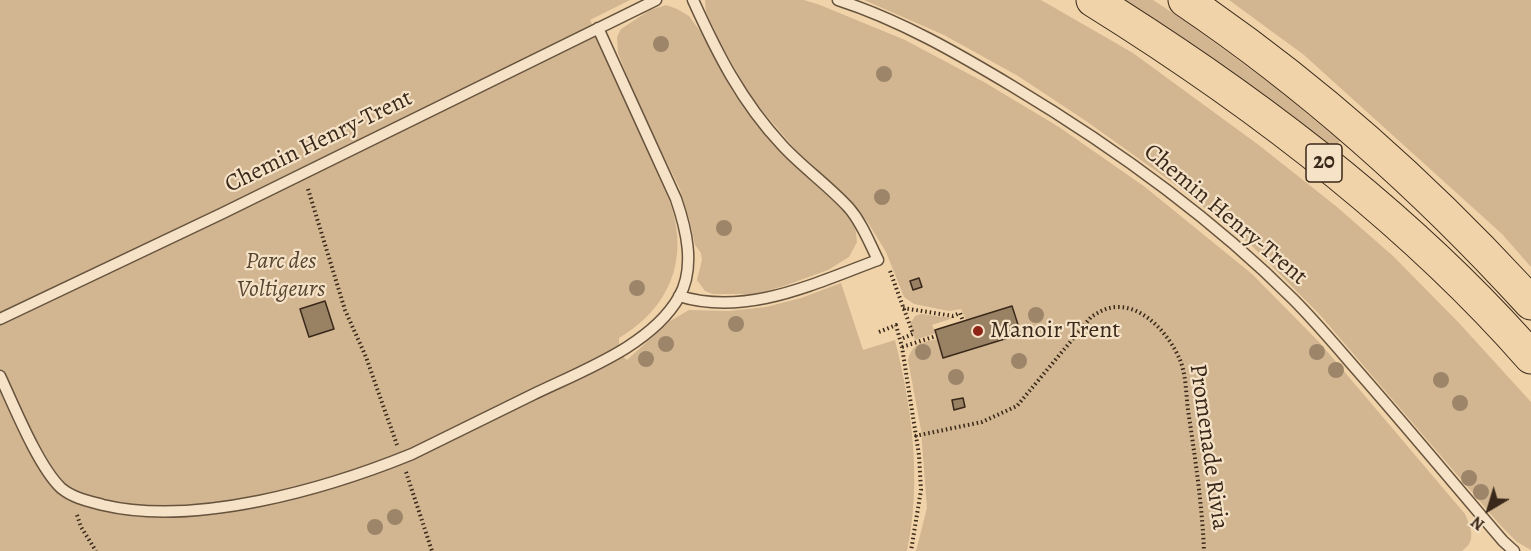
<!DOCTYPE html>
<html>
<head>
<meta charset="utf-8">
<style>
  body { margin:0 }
  #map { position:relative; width:1531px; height:551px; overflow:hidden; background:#f0d3a9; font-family:Alegreya,serif }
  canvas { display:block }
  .north { position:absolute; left:1459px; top:479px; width:60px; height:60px; -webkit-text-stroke:4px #f5e2c7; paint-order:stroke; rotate:218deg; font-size:16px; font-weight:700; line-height:24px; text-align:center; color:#3a291a }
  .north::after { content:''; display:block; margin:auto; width:21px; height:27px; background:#3a291a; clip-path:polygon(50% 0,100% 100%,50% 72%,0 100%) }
</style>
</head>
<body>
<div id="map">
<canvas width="1531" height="551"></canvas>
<div class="north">N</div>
</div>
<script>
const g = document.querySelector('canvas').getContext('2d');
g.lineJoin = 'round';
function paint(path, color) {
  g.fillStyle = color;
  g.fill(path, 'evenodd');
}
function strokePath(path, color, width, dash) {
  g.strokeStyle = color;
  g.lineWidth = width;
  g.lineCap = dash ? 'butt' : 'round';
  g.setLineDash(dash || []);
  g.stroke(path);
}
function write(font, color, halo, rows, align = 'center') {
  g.font = font + ' Alegreya,serif';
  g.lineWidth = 4.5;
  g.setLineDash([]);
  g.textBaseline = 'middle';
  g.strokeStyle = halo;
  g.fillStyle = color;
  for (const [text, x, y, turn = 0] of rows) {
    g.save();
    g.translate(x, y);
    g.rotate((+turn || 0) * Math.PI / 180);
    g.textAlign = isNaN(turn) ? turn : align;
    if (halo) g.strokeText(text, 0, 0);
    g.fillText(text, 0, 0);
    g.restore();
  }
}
paint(new Path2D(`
  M0,0H630L590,20L671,205C689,261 669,308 619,338V353L627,360L670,321L689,310L728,311L766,307L801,298L841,283L863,350L895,340C912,408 922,481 907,551H0Z
  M705,0H804L820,5L905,40L984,82L1059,127L1145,187L1252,274L1320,343L1465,514C1471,528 1477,541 1462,551H916L927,508L921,430L908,360C913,342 921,343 938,339L944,358L1021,334L1012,306L966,320L961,309L949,311L914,304L904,297L886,252L867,221L837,188L796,150L752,99L720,42L706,12Z
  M864,0H1041L1133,53L1260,146L1337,207L1393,256L1460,324L1531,402V550L1517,542L1501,526L1320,315L1252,246L1173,183L1086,121L1018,76L944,35Z
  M1125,0H1153L1188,23L1276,88L1340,141L1333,148Z
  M1229,0H1531V267L1502,234L1304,55Z
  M666,5L677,9L689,16L700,31L735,95L765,134L794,165L845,212L855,226L857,242L849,257L828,270L784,286L756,294H713L705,291L697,280L702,260L701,253L695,245L690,222L679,187L639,107L618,53L617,37L621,29L650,10Z
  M921,314L953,318L932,325L936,333L915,340L910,324L915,316Z`), '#d1b691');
const building = new Path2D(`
  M919,278L922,287L913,290L910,281Z
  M325,301L334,329L309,337L300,309Z
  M1012,306L1021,334L943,358L935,330Z
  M963,398L965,407L954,410L952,400Z`);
paint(building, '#998164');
strokePath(building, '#3a291a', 1.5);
const lane = new Path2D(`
  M838,0C900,20 957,53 1012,86C1112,146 1210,216 1293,299C1315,321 1336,346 1356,369C1406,426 1454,484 1503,541L1514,551
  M679,296C747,317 815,283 878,260C869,242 862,223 849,208C828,185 802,167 782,145C741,101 717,53 693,0
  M0,319L223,213L656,0
  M0,376C14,406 38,466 61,488C73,498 88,501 103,505C195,527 326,489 412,454C452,434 492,415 532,395C581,371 651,346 679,297C696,267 686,228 676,199L598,28`);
const highway = new Path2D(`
  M1093,0C1252,99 1407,216 1531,357
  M1185,0C1312,86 1428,190 1531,303`);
strokePath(lane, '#68543e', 13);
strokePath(highway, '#3a291a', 35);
strokePath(new Path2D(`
  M308,189L345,310L366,357L397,445
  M890,271L913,334L901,339
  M903,308L953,316L960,313L963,321
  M879,332L896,325L902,347L919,455L921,490L911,551
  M902,347L936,336
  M915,436L982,422L1017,406L1091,317C1099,312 1107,307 1117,307C1145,306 1170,336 1180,360C1186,374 1186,394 1188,410C1195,457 1202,503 1204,551
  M406,472L432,551
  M77,515L81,527L96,551`), '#3a291a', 4, [1.5, 3]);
strokePath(lane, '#f5e2c7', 10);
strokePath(highway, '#f0d3a9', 33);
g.fillStyle = '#9c8568';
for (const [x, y] of [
  [661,44],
  [884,74],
  [882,197],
  [724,228],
  [637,288],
  [1036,315],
  [736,324],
  [666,344],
  [923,352],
  [1317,352],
  [646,359],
  [1019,361],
  [1336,370],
  [956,377],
  [1441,380],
  [1460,403],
  [1469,478],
  [1481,492],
  [395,517],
  [375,527]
]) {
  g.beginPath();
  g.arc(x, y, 8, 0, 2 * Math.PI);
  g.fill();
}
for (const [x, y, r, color] of [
  [978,331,6,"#8f2418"]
]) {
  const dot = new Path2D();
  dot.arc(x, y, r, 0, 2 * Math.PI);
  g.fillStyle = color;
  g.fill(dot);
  strokePath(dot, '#f5e2c7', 2);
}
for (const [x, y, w] of [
  [1324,163,36]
]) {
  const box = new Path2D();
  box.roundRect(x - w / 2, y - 19, w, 38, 4.5);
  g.fillStyle = '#f5e2c7';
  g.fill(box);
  strokePath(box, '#3a291a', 1.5);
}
write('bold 22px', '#3a291a', null, [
  ["20",1324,163]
]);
write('24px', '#3a291a', '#f5e2c7', [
  ["Chemin Henry-Trent",319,142,-26],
  ["Chemin Henry-Trent",1225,215,40],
  ["Promenade Rivia",1208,447,82]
]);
write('italic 24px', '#584532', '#f5e2c7', [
  ["Parc des",281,262],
  ["Voltigeurs",281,290]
]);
write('24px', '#3a291a', '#f5e2c7', [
  ["Manoir Trent",990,331]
], 'left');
</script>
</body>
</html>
